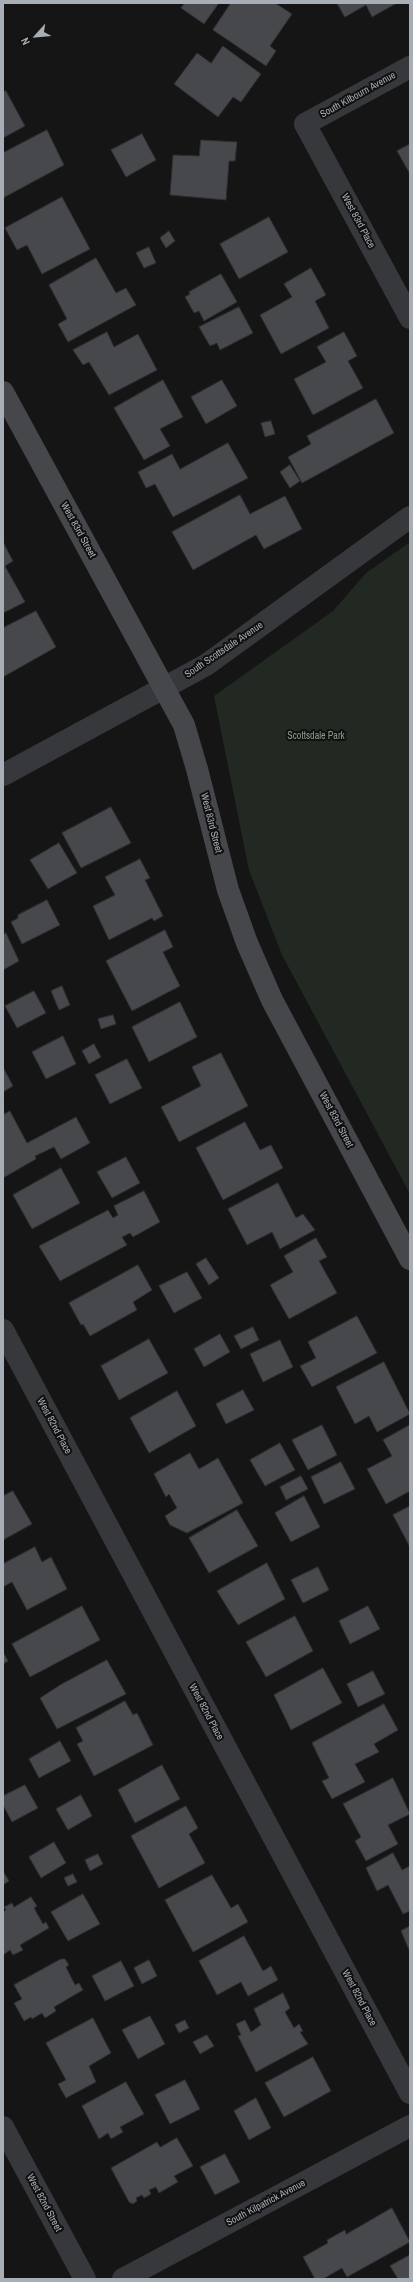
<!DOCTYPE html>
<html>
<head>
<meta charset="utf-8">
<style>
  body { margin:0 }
  #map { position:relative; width:413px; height:2282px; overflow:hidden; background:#151516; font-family:"Archivo Narrow",sans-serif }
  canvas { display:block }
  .frame { position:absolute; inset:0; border:4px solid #a8aeb5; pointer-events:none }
  .north { position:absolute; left:16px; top:16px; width:40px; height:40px; -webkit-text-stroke:3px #101011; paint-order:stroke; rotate:243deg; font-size:11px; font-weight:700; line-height:16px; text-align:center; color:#a8aeb5 }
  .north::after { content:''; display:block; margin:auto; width:14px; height:18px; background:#a8aeb5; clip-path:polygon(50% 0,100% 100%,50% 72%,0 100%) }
</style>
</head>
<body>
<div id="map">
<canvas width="413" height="2282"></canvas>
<div class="frame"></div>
<div class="north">N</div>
</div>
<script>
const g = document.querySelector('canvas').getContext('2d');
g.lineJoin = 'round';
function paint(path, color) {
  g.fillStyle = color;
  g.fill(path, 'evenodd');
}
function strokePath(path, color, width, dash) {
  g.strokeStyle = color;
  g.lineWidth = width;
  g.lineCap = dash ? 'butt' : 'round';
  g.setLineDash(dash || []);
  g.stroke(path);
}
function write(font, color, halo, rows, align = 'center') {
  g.font = font + ' "Archivo Narrow",sans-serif';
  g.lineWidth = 4;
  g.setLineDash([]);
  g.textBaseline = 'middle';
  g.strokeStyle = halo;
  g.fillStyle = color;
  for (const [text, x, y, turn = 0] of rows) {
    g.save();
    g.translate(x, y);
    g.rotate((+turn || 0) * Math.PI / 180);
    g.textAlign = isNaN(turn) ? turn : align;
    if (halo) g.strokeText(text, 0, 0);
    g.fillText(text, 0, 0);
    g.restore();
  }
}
paint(new Path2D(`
  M410,542V1194L282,955L249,870L214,696L333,611L366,573Z`), '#222822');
const building = new Path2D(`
  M185,3H219L204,24L181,8Z
  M231,3H275L292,14L270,46L276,51L266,66L213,30Z
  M337,3H397L372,17L366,5L345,17Z
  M223,46L261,74L241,102L233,97L218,117L174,84L197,53L211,63Z
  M6,91L25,126L3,138V92Z
  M47,130L64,165L3,198V153Z
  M142,134L156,160L126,177L111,150Z
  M201,140L237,142L235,161H229L226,200L170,195L173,155L199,156Z
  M410,144V174L397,151Z
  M62,197L90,249L42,274L27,245L17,250L5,228Z
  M269,217L288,252L239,279L220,244Z
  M169,231L175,241L166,248L160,238Z
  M149,247L156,263L144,268L136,253Z
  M96,258L116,293L126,288L136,305L68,342L58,324L67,319L49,285Z
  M311,268L326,295L315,301L329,328L281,354L260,315L292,297L284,284Z
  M221,274L237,302L204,321L199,311L194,313L185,297L190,294L189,292Z
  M239,307L253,333L220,350L217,343L210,346L199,327Z
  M107,332L114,347L138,334L157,370L109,395L89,362L83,365L73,350Z
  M344,332L357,356L348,361L363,388L313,415L294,379L326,362L317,347Z
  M163,380L183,417L160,429L170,446L144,460L114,408Z
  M222,380L237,406L206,424L191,397Z
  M376,399L394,433L302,483L288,457L311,444L307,436Z
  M271,421L275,434L265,437L261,423Z
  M228,443L248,478L173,517L155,484L146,488L138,472L172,454L180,469Z
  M290,465L300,481L290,488L280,472Z
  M240,495L250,514L285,496L302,529L264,549L256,535L193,570L172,532Z
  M3,542L13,561L5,566L25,602L3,613Z
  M36,611L56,647L3,677V628Z
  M111,807L131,843L81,868L62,833Z
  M59,843L77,873L48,889L30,860Z
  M140,859L150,878L145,880L163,916L154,921L152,918L109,940L93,906L115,895L105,877Z
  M47,900L60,925L22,944L11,922L18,918V915Z
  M165,930L173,947L163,952L180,986L132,1011L106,961Z
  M6,933L19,961L3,970V935Z
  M62,986L70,1005L59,1010L51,991Z
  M34,991L46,1013L17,1028L5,1006Z
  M180,1002L197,1037L149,1062L132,1027Z
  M113,1015L116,1024L101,1029L98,1019Z
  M63,1036L76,1064L46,1079L32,1052Z
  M94,1044L101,1057L89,1064L82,1051Z
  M221,1053L248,1106L179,1142L161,1107L201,1086L192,1067Z
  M127,1059L142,1088L110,1104L95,1075Z
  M3,1067L13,1086L3,1092Z
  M10,1111L27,1143L76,1117L90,1143L61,1159L54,1147L35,1156L36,1159L3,1178V1115Z
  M245,1122L260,1150L271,1145L283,1168L223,1200L196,1148Z
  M126,1157L140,1183L112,1198L97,1172Z
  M61,1168L80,1203L32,1229L13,1195Z
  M278,1183L296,1218L303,1214L315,1230L280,1249L272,1232L247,1245L228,1209Z
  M144,1191L160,1222L133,1237L130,1233L122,1237L127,1245L60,1281L39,1246L108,1210L113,1218L118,1215L114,1206Z
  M316,1238L327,1257L319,1261L337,1293L289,1319L270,1285L293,1272L284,1256Z
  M206,1258L219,1278L209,1285L196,1264Z
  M138,1265L152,1290L133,1302L137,1310L90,1336L83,1324L81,1325L69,1303Z
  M187,1272L202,1298L174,1313L159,1286Z
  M357,1316L377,1353L312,1387L300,1366L316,1358L308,1342Z
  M253,1327L259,1340L241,1349L234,1336Z
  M220,1334L230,1352L204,1367L194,1349Z
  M149,1339L168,1373L119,1400L101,1366Z
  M280,1340L293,1367L263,1382L250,1354Z
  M384,1362L410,1414L377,1432L369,1416L355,1424L336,1387Z
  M243,1390L254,1410L226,1424L216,1404Z
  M177,1391L196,1426L149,1453L130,1418Z
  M322,1425L337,1455L308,1470L292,1440Z
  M410,1425V1491L386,1504L367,1469L392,1456L383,1440Z
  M280,1443L295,1470L265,1486L250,1460Z
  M190,1453L199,1469L218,1458L243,1503L187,1533L170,1525L165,1516L177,1508L169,1494L166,1497L154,1474Z
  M341,1462L355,1489L324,1504L311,1477Z
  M301,1476L308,1489L286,1500L280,1487Z
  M13,1491L32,1524L3,1540V1496Z
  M304,1496L320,1527L291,1542L275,1513Z
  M410,1506V1547L393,1515Z
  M237,1510L258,1546L209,1573L189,1538Z
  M35,1547L42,1562L51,1557L67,1589L27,1610L12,1582L3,1587V1564Z
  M267,1563L285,1599L238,1625L217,1591Z
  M318,1567L329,1590L303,1603L291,1580Z
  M82,1606L100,1640L30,1677L12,1644Z
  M368,1606L380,1629L350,1644L339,1621Z
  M295,1616L313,1651L266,1677L246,1642Z
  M3,1652L8,1661L3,1664Z
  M107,1660L126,1694L57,1729L40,1698L60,1685Z
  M323,1668L342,1703L291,1730L274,1695Z
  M373,1671L385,1694L358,1707L347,1684Z
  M125,1701L133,1715L137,1713L153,1745L94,1776L77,1744L83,1741L76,1728Z
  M384,1704L398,1730L374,1744L379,1752L355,1764L365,1782L332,1799L322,1781L329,1778L312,1743Z
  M60,1741L71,1761L39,1778L29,1759Z
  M162,1765L180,1799L135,1823L118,1790Z
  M393,1778L410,1814L388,1825L398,1844L366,1861L355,1841L361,1837L343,1804Z
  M25,1785L38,1808L12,1822L3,1805V1796Z
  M81,1795L92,1816L68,1830L56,1809Z
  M186,1806L198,1828L189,1834L205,1863L159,1888L131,1836Z
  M54,1842L66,1863L41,1878L29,1857Z
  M393,1853L402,1870L410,1866V1911L403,1914L388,1885L377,1891L366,1868Z
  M98,1854L103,1864L90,1871L85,1860Z
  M3,1871L9,1881L3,1885Z
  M73,1874L77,1882L68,1886L64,1878Z
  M212,1875L231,1908L238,1904L248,1922L193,1952L165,1900Z
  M83,1894L100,1924L68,1941L51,1912Z
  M31,1897L37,1906L34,1908L43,1924L46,1922L49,1928L20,1945L23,1950L13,1955L10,1950L3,1955V1912L6,1910L4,1907L12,1903L14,1907Z
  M410,1926V1952L401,1931Z
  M244,1936L263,1971L271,1966L278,1980L248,1996L241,1982L217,1995L199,1961Z
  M61,1959H65L69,1965L66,1967L75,1985L79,1983L83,1990L54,2007L56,2011L45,2018L42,2013L32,2019L31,2017L24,2021L14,2003L22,1999L14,1985Z
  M149,1960L157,1976L142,1984L134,1968Z
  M121,1961L134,1986L105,2001L92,1976Z
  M283,1993L290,2008L285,2012L294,2028L299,2024L303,2031L300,2032L308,2044L256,2072L238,2036L241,2035L236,2024L245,2020L251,2032L261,2025L254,2009Z
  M150,2016L165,2044L138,2059L122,2030Z
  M93,2018L111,2053L89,2066L96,2082L66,2098L58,2084L66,2080L46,2043Z
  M185,2020L189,2028L179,2033L175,2025Z
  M207,2035L214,2046L200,2054L193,2042Z
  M313,2057L331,2091L284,2117L265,2083Z
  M185,2080L200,2109L170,2124L155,2095Z
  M126,2082L144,2114L120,2127L123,2132L111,2139L108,2133L99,2139L82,2106Z
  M256,2098L271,2128L249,2140L234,2111Z
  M177,2138L193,2166L174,2176L178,2182L159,2193L156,2187L149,2190L151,2194L144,2198L142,2195L136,2198L137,2201L133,2204L129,2202L111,2168L157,2142L160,2147Z
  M225,2154L240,2182L215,2195L200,2167Z
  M392,2208L410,2242L347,2277L342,2268L323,2279H315L303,2257L328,2243L327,2240L345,2230L346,2234Z
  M410,2255V2279H398L390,2266Z`);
paint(building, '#47484b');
strokePath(building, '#2f3032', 1);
strokePath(new Path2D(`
  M410,67L305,124L410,318
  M3,775L206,665L410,517
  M3,1330L410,2093
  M3,2127L85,2279
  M123,2279L410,2126`), '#36383b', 22);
strokePath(new Path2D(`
  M3,392L184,725L197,769L228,890L247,943L272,1000L410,1259`), '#45474b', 22);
write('10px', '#a8aeb5', '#101011', [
  ["South Kilbourn Avenue",358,95,-29],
  ["West 83rd Place",358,221,62],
  ["West 83rd Street",78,530,61],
  ["South Scottsdale Avenue",224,650,-34],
  ["West 83rd Street",211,823,76],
  ["West 83rd Street",336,1120,62],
  ["West 82nd Place",54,1426,62],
  ["West 82nd Place",206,1712,62],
  ["West 82nd Place",359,1998,62],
  ["West 82nd Street",44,2203,62],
  ["South Kilpatrick Avenue",266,2203,-28]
]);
write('10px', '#849e82', '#101011', [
  ["Scottsdale Park",316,736]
]);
</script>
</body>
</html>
